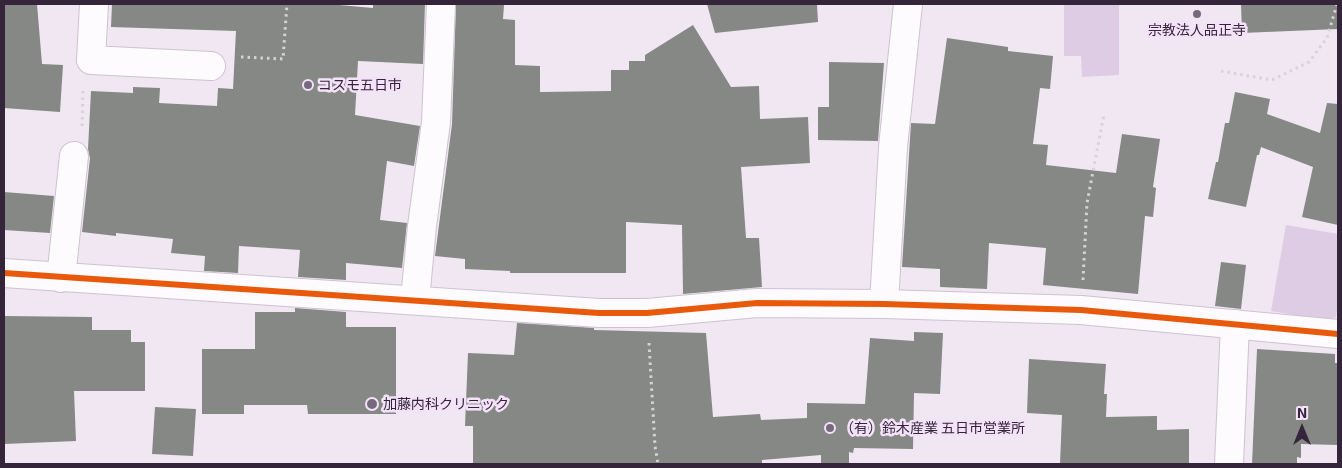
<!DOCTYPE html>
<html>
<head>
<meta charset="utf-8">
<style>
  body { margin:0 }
  #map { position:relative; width:1342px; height:468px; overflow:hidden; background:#f0e7f3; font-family:"Exo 2",sans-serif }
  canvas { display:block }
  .frame { position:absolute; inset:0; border:5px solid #35253a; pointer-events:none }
  .north { position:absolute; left:1277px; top:403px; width:50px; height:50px; -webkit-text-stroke:4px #f3e2f8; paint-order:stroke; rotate:0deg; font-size:14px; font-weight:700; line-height:20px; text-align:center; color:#35253a }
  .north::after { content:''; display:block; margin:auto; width:18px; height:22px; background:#35253a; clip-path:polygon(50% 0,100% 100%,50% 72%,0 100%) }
</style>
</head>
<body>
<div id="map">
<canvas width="1342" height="468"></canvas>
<div class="frame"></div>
<div class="north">N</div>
</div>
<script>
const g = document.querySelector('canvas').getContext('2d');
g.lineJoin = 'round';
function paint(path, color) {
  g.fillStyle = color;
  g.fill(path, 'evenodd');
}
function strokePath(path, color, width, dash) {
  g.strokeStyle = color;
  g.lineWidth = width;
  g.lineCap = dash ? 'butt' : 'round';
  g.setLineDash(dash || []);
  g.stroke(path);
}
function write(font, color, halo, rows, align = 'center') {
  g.font = font + ' "Exo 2","Noto Sans JP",sans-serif';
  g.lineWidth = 5;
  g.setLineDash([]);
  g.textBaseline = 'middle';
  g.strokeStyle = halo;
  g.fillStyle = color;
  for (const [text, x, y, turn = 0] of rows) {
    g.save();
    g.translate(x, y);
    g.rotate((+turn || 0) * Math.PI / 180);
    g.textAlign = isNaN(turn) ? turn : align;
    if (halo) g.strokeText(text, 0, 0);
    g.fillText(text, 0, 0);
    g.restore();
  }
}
paint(new Path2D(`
  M1064,4H1119V75L1082,77L1081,56H1064Z
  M1286,225L1338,234V303L1336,317L1329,321L1271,311Z`), '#decce5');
paint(new Path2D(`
  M4,4H37L42,64L63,65L60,112L4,108Z
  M112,4H328L373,8V4H425L423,64L358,61L355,115L420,126L414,166L387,161L380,220L407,223L402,268L346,263V280L298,277L300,250L239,246L238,273L204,271L205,256L171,253L173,239L116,233V236L82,232L90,158L88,149L91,91L133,93V87L160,88L159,103L217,106L218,88L233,89L236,31L111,27Z
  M456,4L504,5L503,19L515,20V65L540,66V92L611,91V70H629V61H645V55L693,25L731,87L759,86L760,119L808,117L810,163L741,167L746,238H759L762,287L683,294L682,225L626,222V273H510V271L465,269V259L435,256L452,124Z
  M707,4H817L818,22L715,33Z
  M1241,4H1338V29L1242,33Z
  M947,38L1008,47V51L1053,56L1050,89L1040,88L1033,144L1048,145L1046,165L1116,173L1122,134L1160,139L1153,187L1156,188L1153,217L1145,216L1138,294L1043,285L1046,248L989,243L987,289L940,287V269L902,267L911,123L935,124Z
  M829,62L884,63L878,141L818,140V107H829Z
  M1235,92L1270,99L1267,114L1320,133L1327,103L1338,104V225L1302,217L1313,167L1261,147L1259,155H1257L1246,207L1208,199L1216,162H1218L1225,123H1229Z
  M4,192L54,196L50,233L4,230Z
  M1221,262L1246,265L1241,309L1215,306Z
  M295,308L346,312V327H396V414H308L307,405H244V414H202V349H255V312H295Z
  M4,316L92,317V330H131V342H145V391H74L76,441L4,444Z
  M517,323L594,328V330L706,333L713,417L760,414L761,420L807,418V403L865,404L870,338L914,341V332L943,333L940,394L914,393L913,449L854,448L853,453L849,452V464H821V455L762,460V464H473V426H465L468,353L514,355Z
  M1257,349L1335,354V363H1338V445L1301,444V458L1297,457V464H1252Z
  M1029,359L1106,364L1104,394H1107L1106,417L1157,416V430L1189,429V464H1060L1062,415L1027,413Z
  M155,407L196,409L193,456L152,454Z`), '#858884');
const minor = new Path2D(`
  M94,4L91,60L211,66
  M4,273L599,313H647L757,303L884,304L1081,310L1338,334
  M61,278L74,156
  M415,300L422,226L436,122L441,4
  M884,304L893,147L908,4
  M1229,464L1235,324`);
strokePath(minor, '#cec2d1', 30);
strokePath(new Path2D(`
  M241,57L283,59L287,4
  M1221,71L1272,80L1309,62L1327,38L1337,4
  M82,126L83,89
  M1083,280L1087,203L1104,114
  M649,343L655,446L658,464`), '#d6d3d7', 3, [2.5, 4]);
strokePath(minor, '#fdfbfd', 28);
strokePath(new Path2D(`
  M4,273L599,313H647L757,303L884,304L1081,310L1338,334`), '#e8590c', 6);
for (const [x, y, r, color] of [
  [1197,14,5,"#76697b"],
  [308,85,5,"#76697b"],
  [372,404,6,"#76697b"],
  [830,428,5,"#76697b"]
]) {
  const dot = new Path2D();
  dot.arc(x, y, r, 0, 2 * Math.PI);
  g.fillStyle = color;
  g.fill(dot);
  strokePath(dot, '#f3e2f8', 2);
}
write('14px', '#35253a', '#f3e2f8', [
  ["宗教法人品正寺",1197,30,"center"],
  ["コスモ五日市",318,85],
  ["加藤内科クリニック",383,404],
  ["（有）鈴木産業 五日市営業所",840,428]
], 'left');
</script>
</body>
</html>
